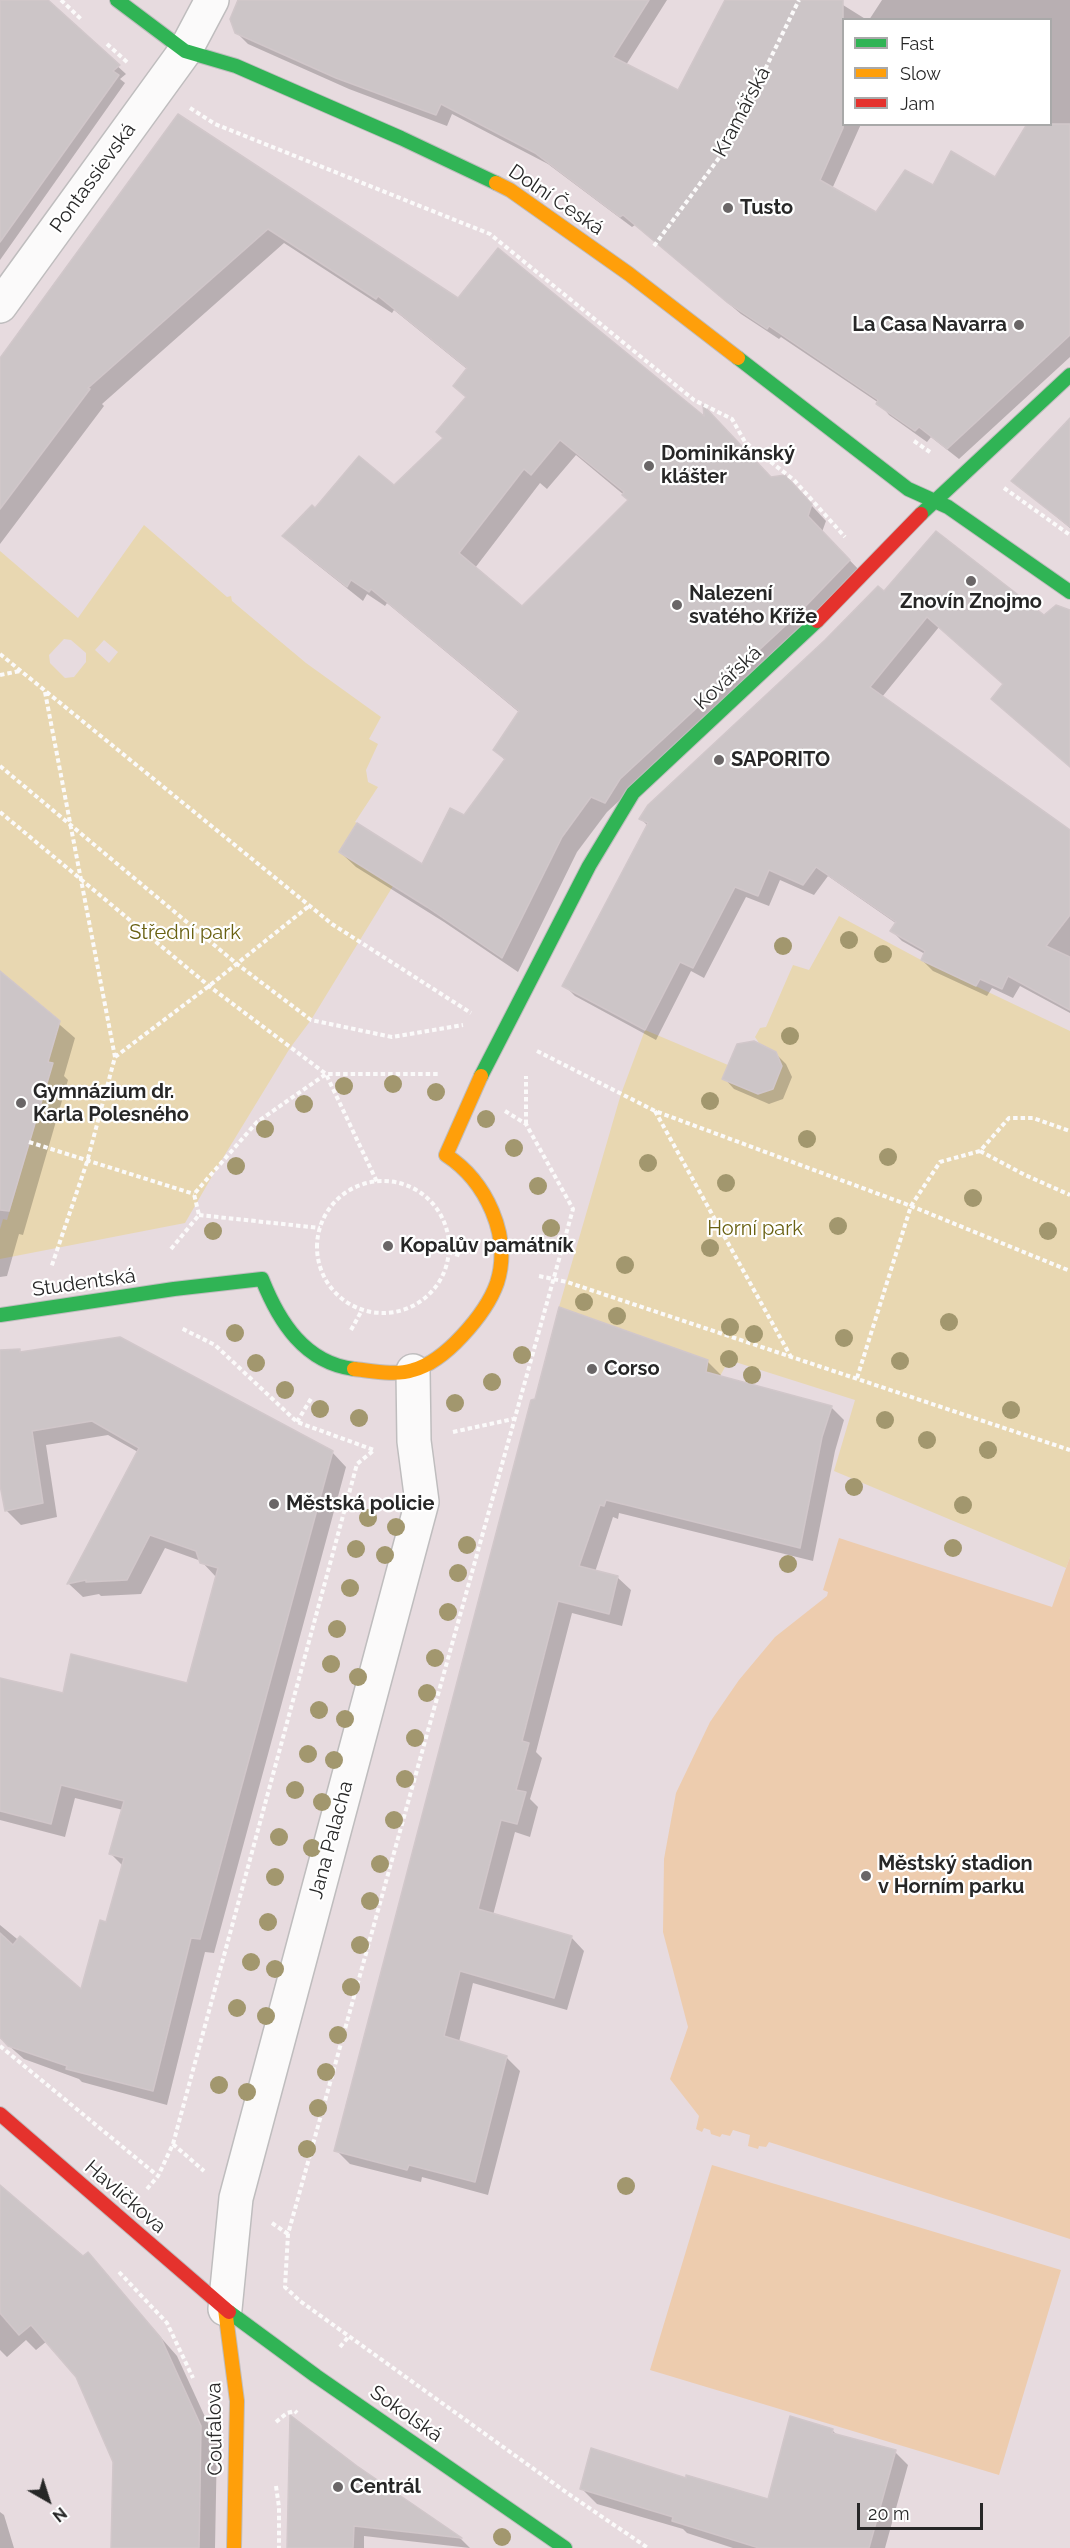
<!DOCTYPE html>
<html>
<head>
<meta charset="utf-8">
<style>
  body { margin:0 }
  #map { position:relative; width:1070px; height:2548px; overflow:hidden; background:#e7dbdf; font-family:Raleway,sans-serif }
  canvas { display:block }
  .legend { position:absolute; left:842px; top:18px; width:210px; height:108px; box-sizing:border-box; background:#fff; border:2px solid #a9a9a9; margin:0; padding:8px 10px; list-style:none; font-size:18px; color:#272727 }
  .legend li { display:flex; align-items:center; gap:12px; height:30px }
  .legend b { width:30px; border:2px solid #a9a9a9 }
  .north { position:absolute; left:18px; top:2470px; width:60px; height:60px; -webkit-text-stroke:4px #fff; paint-order:stroke; rotate:141deg; font-size:16px; font-weight:700; line-height:24px; text-align:center; color:#272727 }
  .north::after { content:''; display:block; margin:auto; width:21px; height:27px; background:#272727; clip-path:polygon(50% 0,100% 100%,50% 72%,0 100%) }
  .scale { position:absolute; left:857px; top:2503px; width:126px; height:27px; box-sizing:border-box; border:3px solid #272727; border-top:0; padding-left:8px; font-size:18px; line-height:21px; white-space:nowrap; color:#272727; -webkit-text-stroke:4px #fff; paint-order:stroke }
</style>
</head>
<body>
<div id="map">
<canvas width="1070" height="2548"></canvas>
<ul class="legend">
<li><b style="height:8px;background:#30b455"></b>Fast</li>
<li><b style="height:8px;background:#ff9f0a"></b>Slow</li>
<li><b style="height:8px;background:#e5322d"></b>Jam</li>
</ul>
<div class="north">N</div>
<div class="scale">20 m</div>
</div>
<script>
const g = document.querySelector('canvas').getContext('2d');
g.lineJoin = 'round';
function paint(path, color) {
  g.fillStyle = color;
  g.fill(path, 'evenodd');
}
function strokePath(path, color, width, dash) {
  g.strokeStyle = color;
  g.lineWidth = width;
  g.lineCap = dash ? 'butt' : 'round';
  g.setLineDash(dash || []);
  g.stroke(path);
}
function write(font, color, halo, rows, align = 'center') {
  g.font = font + ' Raleway,sans-serif';
  g.lineWidth = 4.5;
  g.setLineDash([]);
  g.textBaseline = 'middle';
  g.strokeStyle = halo;
  g.fillStyle = color;
  for (const [text, x, y, turn = 0] of rows) {
    g.save();
    g.translate(x, y);
    g.rotate((+turn || 0) * Math.PI / 180);
    g.textAlign = isNaN(turn) ? turn : align;
    if (halo) g.strokeText(text, 0, 0);
    g.fillText(text, 0, 0);
    g.restore();
  }
}
paint(new Path2D(`
  M144,525L227,597L231,596L232,601L306,663L381,717L369,739L378,744L366,770L368,782L378,787L355,822L357,823L339,852L393,886L311,1020L290,1048L218,1166L185,1223L0,1259V1229L3,1219L7,1220L53,1063L48,1062L60,1021L0,971V551L78,618ZM64,639L71,640L86,653V662L74,677L65,678L50,663L49,655ZM104,640L118,652L109,663L95,650Z
  M839,916L921,960L1070,1031V1557L1066,1568L834,1471L855,1400L729,1360L720,1376L706,1372L708,1360L559,1307L621,1094L645,1030L728,1065L731,1083L758,1094L772,1089L782,1065L776,1052L759,1043L755,1037L760,1028L766,1027L793,965L809,970Z`), '#e8d7b1');
paint(new Path2D(`
  M839,1538L1052,1607L1070,1557V2239L769,2142L766,2147L759,2146L758,2149L748,2146L750,2135L733,2130L730,2136L722,2134L720,2137L711,2134L710,2130L704,2128L702,2132L696,2129L699,2116L670,2079L688,2027L663,1932L664,1859L676,1793L710,1722L739,1680L775,1637L827,1596L828,1592L823,1590Z
  M712,2165L1061,2270L999,2475L650,2370Z`), '#edccae');
paint(new Path2D(`
  M0,0L48,2L126,74L120,79L125,83L0,260Z
  M240,0H667L626,65L678,92L727,0H835L867,20H844V124H861L832,189L876,214L933,187L995,179L1050,124V20H869L882,0H1070V357L959,459L931,437L927,442L889,415L879,403L781,337L779,339L741,314L635,225L632,227L548,164L452,114L447,126L349,89L248,44L236,32Z
  M178,116L459,300L800,493L826,521L822,532L865,576L607,812L577,852L518,972L444,922L356,867L340,852L422,866L465,817L506,761L495,750L520,713L387,603L385,606L367,594L363,601L300,551L285,536L315,510L394,487L444,438L467,398V369L394,310L392,313L284,243L102,404L104,406L0,544V359ZM576,455L630,500L522,608L475,568L540,483L547,489Z
  M1070,422V528L1013,481Z
  M884,594L1070,620V767L1005,684L939,627L882,697L1070,832V1013L1020,986L1013,998L992,988L987,996L933,971L922,960L925,954L902,941L892,931L897,924L828,876L814,895L780,880L769,906L746,897L704,978L691,971L656,1040L575,996L564,985L648,826L641,819Z
  M0,973L75,1038L64,1076L68,1080L23,1235L19,1234L7,1276L0,1277Z
  M775,1053L786,1064L792,1077L783,1099L769,1104L734,1089L724,1078Z
  M0,1357L332,1452L346,1467L214,1953L205,1952L167,2105L82,2082L79,2079L24,2059L0,2038V1925L82,1992L107,1923L123,1866L111,1854L123,1810L75,1798L65,1837L0,1820V1680L65,1695L188,1684L217,1578L201,1561L165,1548L141,1594L101,1596L99,1594L83,1597L69,1584L138,1452L108,1435L46,1445L57,1517L21,1525L6,1510L0,1477Z
  M707,1361L721,1375L720,1377L831,1407L844,1420L835,1451L813,1561L619,1513L618,1519L613,1517L595,1572L617,1577L631,1590L622,1626L572,1613L536,1752L542,1758L530,1799L538,1807L530,1837L515,1832L493,1915L571,1937L584,1951L567,2010L473,1983L459,2042L462,2045L507,2058L520,2071L488,2195L422,2177L421,2182L350,2164L336,2150L533,1401Z
  M0,2187L83,2258L88,2254L177,2356L217,2443L215,2548H111L114,2462L77,2376L47,2341L36,2350L26,2340L7,2357L0,2350Z
  M833,2431L839,2437L895,2452L908,2465L885,2548H733L687,2533L683,2529L597,2504L581,2488L687,2480L769,2501Z
  M356,2467L461,2539L470,2548L364,2536V2548H288Z
  M0,2512L4,2515L14,2548H0Z`), '#0003');
const building = new Path2D(`
  M0,0H48L120,65L113,71L119,75L0,242Z
  M238,0H649L613,57L678,90L725,0H843V128L820,180L876,212L905,170L933,185L951,151L995,177L1027,124H1070V335L947,449L919,427L915,431L876,404L878,400L769,326L767,329L728,303L623,215L620,217L535,153L441,104L436,115L336,78L235,33L230,19Z
  M178,114L458,298L498,248L704,416L703,405L771,477L785,475L812,504L808,516L850,560L799,613L620,779L605,803L591,797L562,837L502,958L427,907L339,852L357,823L422,864L450,808L464,815L505,759L493,750L519,711L371,589L369,592L351,580L347,587L282,536L312,505L315,508L359,456L394,485L443,438L436,432L466,397L453,386L467,368L378,296L376,299L268,229L88,388L90,389L0,509V358ZM560,440L624,492L622,495L628,500L522,606L459,553L524,469L531,475Z
  M1070,418V527L1011,481Z
  M936,531L1044,615L1056,605L1070,610V767L991,699L1003,684L927,617L870,687L1070,830V915L1046,946L1070,957V1010L1008,976L1002,989L980,979L976,986L921,960L925,951L890,931L896,922L816,867L803,885L769,870L758,896L735,887L693,968L680,962L645,1030L562,986L648,823L639,819L648,805L825,640L878,586L884,591Z
  M0,971L60,1021L48,1062L53,1063L9,1211L0,1210Z
  M754,1041L776,1052L782,1066L773,1089L758,1094L722,1079L737,1044Z
  M559,1307L708,1360L706,1372L832,1406L822,1437L800,1548L606,1500L604,1506L600,1505L579,1566L618,1576L609,1614L558,1601L522,1741L529,1743L516,1790L526,1792L517,1824L501,1820L478,1909L572,1936L562,1971L554,1998L460,1971L444,2036L507,2056L475,2182L409,2165L407,2170L334,2151L531,1400L535,1399Z
  M120,1337L333,1451L200,1939L191,1938L153,2091L66,2069L67,2066L8,2046L0,2037V1933L13,1945L20,1936L81,1989L100,1920L106,1922L124,1858L109,1854L124,1801L61,1785L51,1824L0,1811V1678L63,1693L71,1654L187,1683L218,1568L200,1563L196,1551L150,1535L127,1580L86,1582V1580L67,1584L139,1448L92,1421L32,1431L43,1503L5,1511L0,1485V1350L20,1349V1352Z
  M0,2185L83,2256L88,2252L161,2338L201,2426L199,2548H111L113,2462L76,2377L31,2325L19,2335L0,2313Z
  M290,2415L357,2466L462,2538L354,2526L353,2548H287Z
  M790,2416L833,2429L832,2433L896,2450L869,2548H759L672,2521L673,2517L580,2489L591,2448L686,2478V2475L768,2499Z`);
paint(building, '#ccc5c7');
strokePath(building, '#d1c7ca', 1.5);
const street = new Path2D(`
  M0,306L185,51L212,0
  M225,2309L236,2198L422,1502L414,1441L413,1371`);
const fast = new Path2D(`
  M117,0L185,51L236,66L401,138L496,183
  M738,358L908,489L948,507L1070,592
  M921,514L1070,375
  M481,1076L589,866L633,793L817,621
  M0,1315L174,1289L262,1279C279,1322 305,1363 354,1369
  M229,2312L316,2376L565,2548`);
const slow = new Path2D(`
  M496,183L510,190L629,274L738,358
  M354,1369C372,1371 396,1376 413,1370C432,1365 449,1350 462,1336C476,1321 490,1303 497,1283C512,1236 486,1181 446,1155L481,1076
  M225,2309L237,2401L234,2548`);
const jam = new Path2D(`
  M817,621L921,514
  M0,2114L229,2312`);
strokePath(street, '#bfbdbe', 36);
strokePath(fast, '#bfbdbe', 16);
strokePath(slow, '#bfbdbe', 16);
strokePath(jam, '#bfbdbe', 16);
strokePath(new Path2D(`
  M61,0L82,20
  M107,44L128,63
  M190,108L215,124L490,234L694,400L732,419L745,442L794,480L845,537
  M654,246L727,147L799,0
  M914,441L930,452
  M1004,488L1070,535
  M0,654L332,924L471,1013
  M0,675L20,671
  M45,692L115,1057L87,1162L51,1268
  M0,766L237,964L311,1020L392,1037L463,1025
  M0,812L209,986L326,1074L377,1182
  M537,1051L655,1111L911,1206L1070,1271
  M115,1057L209,986L309,906
  M505,1111L526,1124L573,1209L288,2234L285,2287L300,2301L570,2495L648,2548
  M655,1111L791,1357
  M526,1124V1076
  M29,1142L194,1194
  M980,1151L1025,1175L1070,1195
  M317 1247a66 66 0 1 1 132 0a66 66 0 1 1-132 0Z
  M199,1215L320,1228
  M171,1249L199,1215L194,1194L257,1122L326,1074H438
  M448,1252L462,1256
  M539,1276L567,1282L1070,1450
  M351,1330L362,1310
  M857,1378L911,1206L940,1162L980,1151L1009,1118H1033L1070,1131
  M297,1422L312,1397
  M453,1432L513,1419
  M0,2046L158,2176L173,2144L357,1464L374,1450L297,1422L215,1345L181,1328
  M173,2144L204,2171
  M147,2189L158,2176
  M272,2223L288,2234
  M119,2272L167,2323L193,2378
  M340,2347L349,2336
  M276,2422L287,2413L295,2411L297,2413
  M276,2486L279,2507V2548`), '#fbfafa', 4, [4.5, 3]);
strokePath(street, '#fbfafa', 33);
strokePath(fast, '#30b455', 14);
strokePath(slow, '#ff9f0a', 14);
strokePath(jam, '#e5322d', 14);
g.fillStyle = '#a2976e';
for (const [x, y] of [
  [849,940],
  [783,946],
  [883,954],
  [790,1036],
  [393,1084],
  [344,1086],
  [436,1092],
  [710,1101],
  [304,1104],
  [486,1119],
  [265,1129],
  [807,1139],
  [514,1148],
  [888,1157],
  [648,1163],
  [236,1166],
  [726,1183],
  [538,1186],
  [973,1198],
  [838,1226],
  [551,1228],
  [213,1231],
  [1048,1231],
  [710,1248],
  [625,1265],
  [584,1302],
  [617,1316],
  [949,1322],
  [730,1327],
  [235,1333],
  [754,1334],
  [844,1338],
  [522,1355],
  [729,1359],
  [900,1361],
  [256,1363],
  [752,1375],
  [492,1382],
  [285,1390],
  [455,1403],
  [320,1409],
  [1011,1410],
  [359,1418],
  [885,1420],
  [927,1440],
  [988,1450],
  [854,1487],
  [963,1505],
  [368,1518],
  [396,1527],
  [467,1545],
  [953,1548],
  [356,1549],
  [385,1555],
  [788,1564],
  [458,1573],
  [350,1588],
  [448,1612],
  [337,1629],
  [435,1658],
  [331,1664],
  [358,1677],
  [427,1693],
  [319,1710],
  [345,1719],
  [415,1738],
  [308,1754],
  [334,1760],
  [405,1779],
  [295,1790],
  [322,1802],
  [394,1820],
  [279,1837],
  [312,1848],
  [380,1864],
  [275,1877],
  [370,1901],
  [268,1922],
  [360,1945],
  [251,1962],
  [275,1969],
  [351,1987],
  [237,2008],
  [266,2016],
  [338,2035],
  [326,2072],
  [219,2085],
  [247,2092],
  [318,2108],
  [307,2149],
  [626,2186],
  [502,2537]
]) {
  g.beginPath();
  g.arc(x, y, 9, 0, 2 * Math.PI);
  g.fill();
}
for (const [x, y, r, color] of [
  [728,208,6,"#6a6667"],
  [1019,325,6,"#6a6667"],
  [649,466,6,"#6a6667"],
  [971,581,6,"#6a6667"],
  [677,605,6,"#6a6667"],
  [719,760,6,"#6a6667"],
  [21,1103,6,"#6a6667"],
  [388,1246,6,"#6a6667"],
  [592,1369,6,"#6a6667"],
  [274,1504,6,"#6a6667"],
  [866,1876,6,"#6a6667"],
  [338,2487,6,"#6a6667"]
]) {
  const dot = new Path2D();
  dot.arc(x, y, r, 0, 2 * Math.PI);
  g.fillStyle = color;
  g.fill(dot);
  strokePath(dot, '#fff', 2);
}
write('20px', '#272727', '#fff', [
  ["Kramářská",742,112,-62],
  ["Pontassievská",93,178,-54],
  ["Dolní Česká",556,200,34],
  ["Kovářská",728,678,-43],
  ["Studentská",84,1283,-8],
  ["Jana Palacha",331,1840,-75],
  ["Havlíčkova",125,2197,41],
  ["Sokolská",406,2414,35],
  ["Coufalova",215,2429,-91]
]);
write('bold 20px', '#272727', '#fff', [
  ["Tusto",740,208],
  ["La Casa Navarra",1007,325,"right"],
  ["Dominikánský",661,454],
  ["klášter",661,477],
  ["Nalezení",689,594],
  ["svatého Kříže",689,617],
  ["Znovín Znojmo",971,602,"center"],
  ["SAPORITO",731,760],
  ["Gymnázium dr.",33,1092],
  ["Karla Polesného",33,1115],
  ["Kopalův památník",400,1246],
  ["Corso",604,1369],
  ["Městská policie",286,1504],
  ["Městský stadion",878,1864],
  ["v Horním parku",878,1887],
  ["Centrál",350,2487]
], 'left');
write('20px', '#696011', '#fff', [
  ["Střední park",185,933],
  ["Horní park",755,1229]
]);
</script>
</body>
</html>
